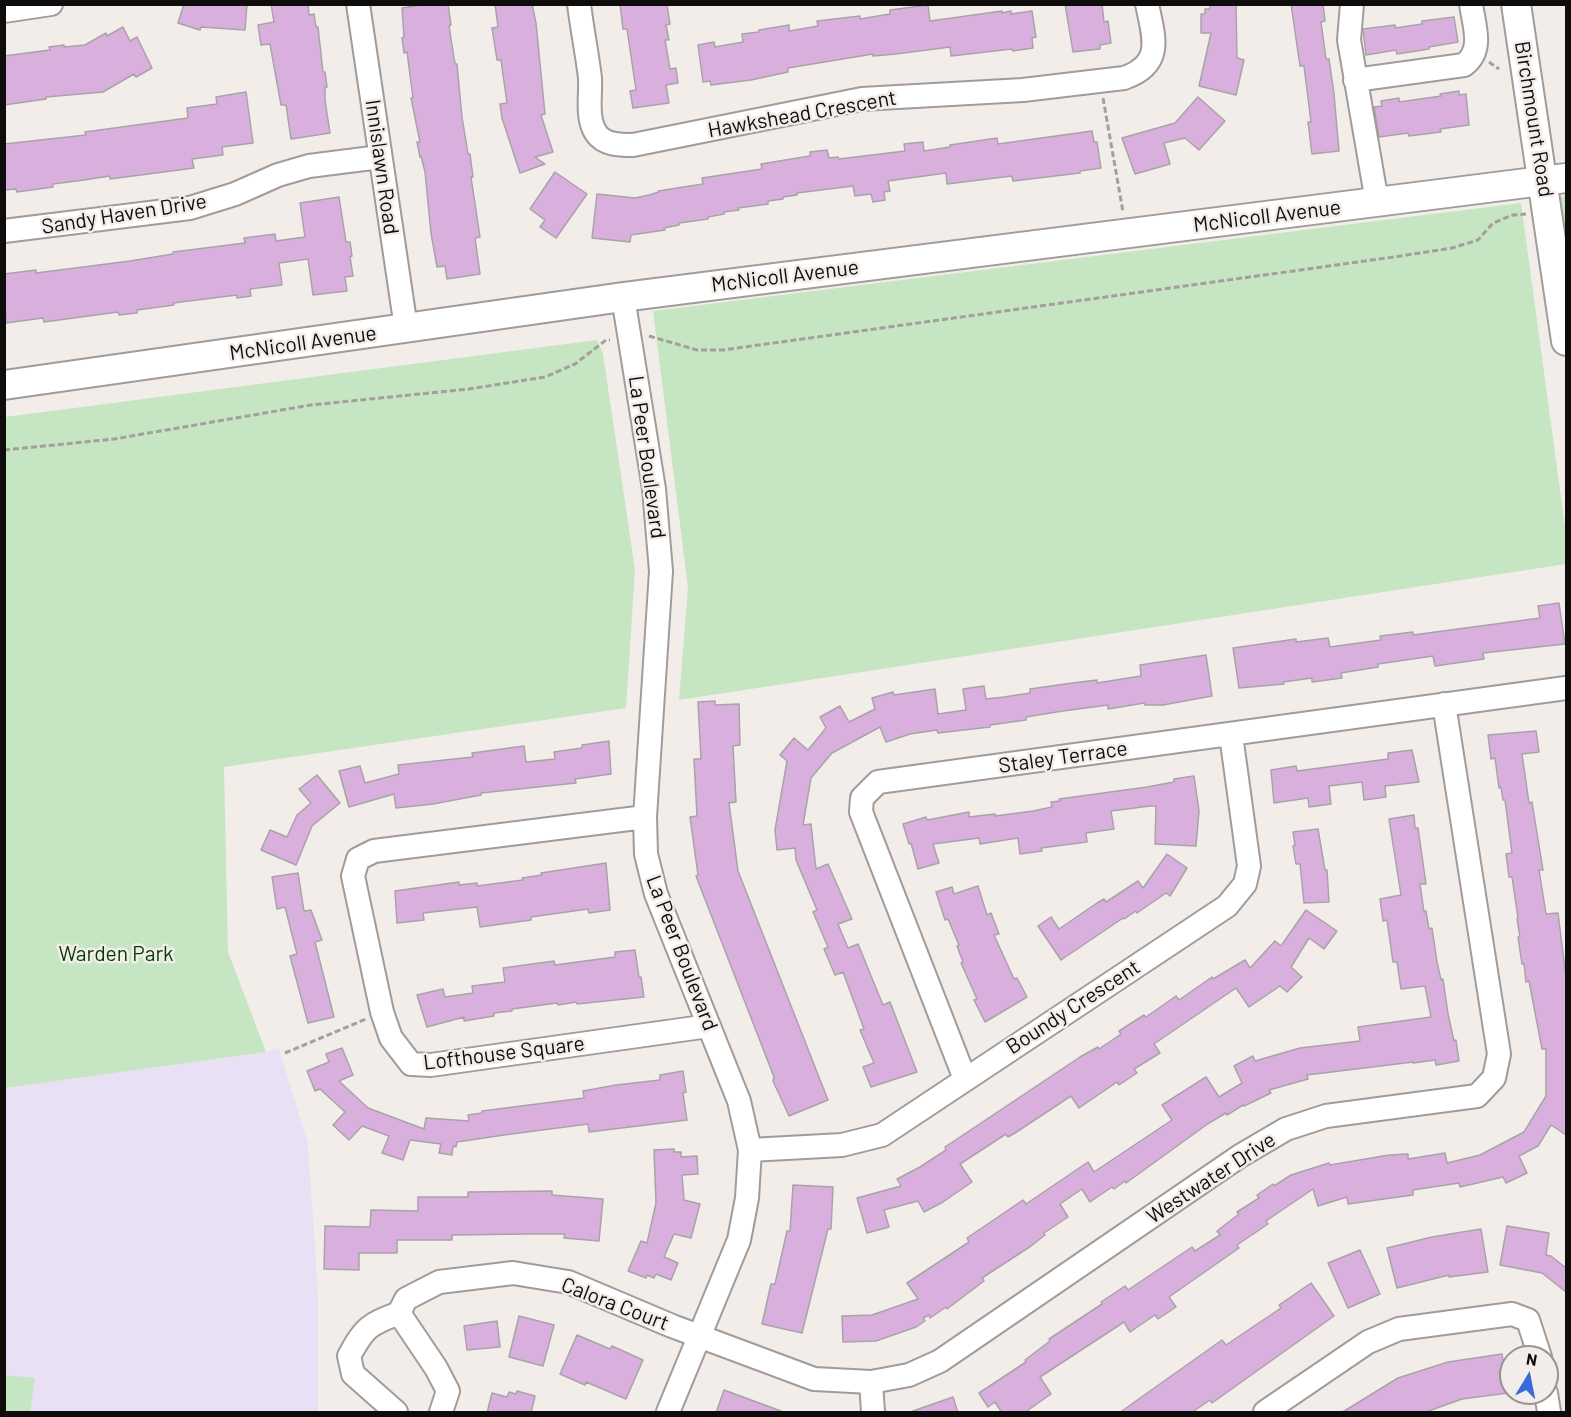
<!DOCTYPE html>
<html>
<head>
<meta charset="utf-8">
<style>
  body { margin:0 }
  #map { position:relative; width:1571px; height:1417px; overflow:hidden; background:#f3edea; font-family:Barlow,sans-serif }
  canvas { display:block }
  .frame { position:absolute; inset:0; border:6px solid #0f0d0c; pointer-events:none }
  .north { position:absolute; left:1499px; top:1345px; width:60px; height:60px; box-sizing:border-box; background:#f3edea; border:2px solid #989391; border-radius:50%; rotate:10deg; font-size:16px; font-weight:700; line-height:24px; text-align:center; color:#0f0d0c }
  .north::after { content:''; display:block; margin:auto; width:21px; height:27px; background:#3a6ada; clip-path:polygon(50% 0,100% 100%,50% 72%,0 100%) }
</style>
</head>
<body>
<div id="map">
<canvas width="1571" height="1417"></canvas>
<div class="frame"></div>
<div class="north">N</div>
</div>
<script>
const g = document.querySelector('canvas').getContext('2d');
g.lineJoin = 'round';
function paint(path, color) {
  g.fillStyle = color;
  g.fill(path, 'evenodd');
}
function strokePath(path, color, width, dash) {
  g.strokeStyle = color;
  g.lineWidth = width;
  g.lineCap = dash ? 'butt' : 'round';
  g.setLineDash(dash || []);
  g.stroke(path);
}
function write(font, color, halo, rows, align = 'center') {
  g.font = font + ' Barlow,sans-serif';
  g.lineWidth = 5;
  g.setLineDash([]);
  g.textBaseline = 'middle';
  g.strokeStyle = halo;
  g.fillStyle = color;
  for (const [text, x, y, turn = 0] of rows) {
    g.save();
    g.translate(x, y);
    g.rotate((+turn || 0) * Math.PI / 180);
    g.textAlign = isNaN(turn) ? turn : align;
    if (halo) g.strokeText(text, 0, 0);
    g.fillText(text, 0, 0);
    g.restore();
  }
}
paint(new Path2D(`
  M279,1048L308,1144L318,1291V1412H5L4,1088L266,1052Z`), '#e9e0f5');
paint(new Path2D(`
  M1566,196V278L1553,198Z
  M1521,203L1566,534V564L679,700L688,588L653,311Z
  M597,340L603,354L635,570L626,708L224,767L228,952L266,1052L5,1088V417Z
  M5,1375L35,1378L30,1412H5Z`), '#c6e5c2');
const building = new Path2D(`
  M184,4H247L245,30L201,27L200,30L178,23Z
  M271,4H308L309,15L314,14L316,27H318L323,72H325L327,87H325V100L330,133L291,139L286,105H281L270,44L261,45L258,25L274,22Z
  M427,4H448L451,25L449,26L455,64H457L462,117L468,154H470L473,177H471L480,237L475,238L480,274L447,279L445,266L437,267L431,233L425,172L421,156L420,157L417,142H420L411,98H413L407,52L404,53L402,38L404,37L402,8Z
  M495,4H532L536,23L545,114L541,115L553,152L535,157L545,164L520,173L502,118L500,104L507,103L501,60H497L492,28L498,27Z
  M620,4H667L670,24L666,25L669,40H665L670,69L676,68L678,83L666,85L669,103L633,108L630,91L636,90L627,29H623Z
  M1065,4H1102L1104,22L1108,21L1111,43L1100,45V49L1073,52Z
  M1210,4H1236L1237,58L1244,60L1236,95L1199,86L1211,33H1201V14H1205V9H1210Z
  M1291,4H1323L1325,21L1321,22L1326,59H1329L1334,94L1339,151L1312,154L1308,122H1311L1304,66H1300Z
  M928,5L930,21L1002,11V13L1011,11V14L1032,11L1036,37L1032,38L1033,48L1013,51L1012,49L951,56L950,47L896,54L873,56V54L788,68V72L751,80L711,85L710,81L703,82L698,45L714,42L715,47L743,42L742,34L759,32V30L789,25V31L818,26L817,21L860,16V19L890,14V10Z
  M1454,17L1458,42L1429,47V49L1397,54L1396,50L1366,55L1363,29L1395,25V28L1422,24V21Z
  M123,27L130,41L137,37L152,68L136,77L134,74L103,92L46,97V99L4,105V56L50,50L49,47L64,45V47L85,45L106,33L107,36Z
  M1459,91V95L1466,94L1469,125L1440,129L1441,132L1409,136L1408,133L1379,137L1374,107L1382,106L1381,101L1399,98V102L1441,96L1440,94Z
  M246,92L253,143L222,147L223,155L192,159L194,168L110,179V176L84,180L53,184V187L17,192L16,189L4,190V144L86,135L85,132L188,118L187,108L217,104L216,97Z
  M1198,97L1225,121L1199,150L1185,138L1164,143L1170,164L1135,174L1122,138L1175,123Z
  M1092,131L1094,142H1097L1101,168L1080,171V173L1013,181L1012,176L947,184L946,173L888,181L890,191L884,192L885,200L873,202L871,194L855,196L853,186L797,193V195L783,197V199L768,201V204L738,208L739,210L724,212V214L708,217V219L679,223V225L664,228L665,230L631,235L630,242L592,238L597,194L635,198L649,195L659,192L658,191L703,184L702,178L762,169L761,164L810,156V152L827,150L829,158L838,157L839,159L905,151L904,144L923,142L924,151L950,147V145L997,138L998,144Z
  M555,172L587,194L556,238L540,227L545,220L530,209Z
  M339,197L346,242H350L352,256L350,257L353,276L345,277L347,291L313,295L308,259L279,263L282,285L250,289L251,296L237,298V295L173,303L174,305L137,310V313L119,315L118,312L44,322L43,318L6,323L4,274L36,270V273L130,261L173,254V252L245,243L244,238L275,234L276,241L305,237L300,203Z
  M1559,603L1565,644L1483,653L1484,659L1435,666L1433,656L1378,664V667L1341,673L1342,678L1312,682V678L1283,682L1284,684L1239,688L1233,648L1296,639V642L1328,638L1330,647L1381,640L1380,636L1413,632V635L1540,618L1538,606Z
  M1206,655L1212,696L1163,705H1145L1144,703L1108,709V705L1063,711L1026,717V720L990,725V727L938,733L937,730L910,734L886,742L880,727L832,753L811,778L803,825L811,824L816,869L828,864L852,919L838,924L848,948L858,944L883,1005L890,1002L917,1072L871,1087L863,1067L874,1063L860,1030L864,1029L843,972L835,975L824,949L828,947L813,912L817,910L796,860L795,848L777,850L775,830L787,761L780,755L794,738L808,750L826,728L820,717L840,706L849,722L875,709L872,698L893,692L894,695L935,689L938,714L966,710L963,689L984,686L986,699L1004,697L1030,693V689L1065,684L1097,680V683L1141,676L1140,665Z
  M715,701V705L739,704L740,745L733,746L736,802L729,803L738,871L828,1100L789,1116L773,1081L774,1077L696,876L698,875L690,817L697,816L694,759H701L698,702Z
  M1536,731L1539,752L1522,754L1529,803L1532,802L1543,870H1539L1546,914L1558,913L1566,977V1135L1551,1125L1538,1146L1519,1156L1527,1173L1506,1183L1503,1177L1460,1187L1459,1183L1413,1190V1195L1348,1204L1347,1197L1318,1206L1313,1189L1266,1221L1268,1224L1237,1245L1239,1248L1169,1297L1176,1307L1158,1319L1155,1315L1130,1332L1124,1322L1040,1377L1051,1394L1024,1413H1002L995,1402L988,1407L979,1393L1026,1362L1025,1360L1050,1341L1049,1339L1102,1304L1101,1302L1125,1286L1128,1290L1192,1247L1195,1251L1220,1235L1217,1231L1239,1214L1237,1212L1259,1198L1257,1195L1273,1184L1274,1186L1291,1175L1329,1163L1330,1165L1389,1155L1408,1154V1159L1445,1153L1447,1163L1480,1155L1524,1132L1546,1096V1049H1542L1529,981L1526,982L1524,964H1522L1518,937H1520L1517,919L1518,918L1512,877H1509L1506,854L1512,853L1505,800H1503L1501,787L1499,788L1495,758L1491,759L1488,735Z
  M609,741L611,774L575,779L576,783L481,793V795L433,804L396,808L394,794L349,807L339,771L360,766L365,783L399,774L398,765L473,757L472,753L524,746L526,762L555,759L554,752L582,748V745Z
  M1412,750L1419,782L1385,786L1386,797L1364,800L1362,782L1329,786L1331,804L1309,807L1308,798L1274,803L1271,770L1296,766L1297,771L1388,759V753Z
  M317,775L340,803L312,826L296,865L261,850L270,830L287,837L297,815L311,803L299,789Z
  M1194,776L1199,811L1196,846L1155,844L1156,806H1150L1111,811L1114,829L1086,833L1087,842L1041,848L1042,851L1020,854L1018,838L980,844L979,838L933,844L939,863L918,869L911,843L909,844L903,824L926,817L927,820L969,812V817L995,814V816L1033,811L1052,807L1051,802L1060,801L1059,799L1147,787L1174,782V779Z
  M1414,815L1415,828H1418L1426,884H1420L1424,912L1426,911L1429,929L1432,928L1437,962L1441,980L1443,979L1448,1014L1454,1041L1456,1040L1459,1061L1436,1065L1435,1060L1413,1063V1062L1307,1075L1308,1079L1269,1090L1271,1093L1244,1106L1243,1105L1227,1115L1226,1113L1209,1123L1126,1183L1125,1181L1114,1189L1112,1187L1090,1202L1082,1189L1060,1204L1068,1217L1044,1233L1045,1235L1031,1246L982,1278L984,1281L947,1309L946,1307L930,1318L929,1315L923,1318L925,1321L916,1327L876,1341L843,1342L842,1316L872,1315L918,1299L907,1283L969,1242L967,1238L1023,1200L1026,1204L1088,1162L1094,1172L1172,1120L1162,1105L1206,1077L1219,1097L1242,1083L1234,1066L1253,1056L1255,1061L1300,1048L1360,1041L1358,1027L1431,1017L1425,986L1401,989L1397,962H1393L1387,920L1383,921L1380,899L1401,895L1389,819Z
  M1318,829L1325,870H1327L1329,902L1304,903L1300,864H1296L1293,846L1295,845L1293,832Z
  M1167,854L1187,868L1170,896L1166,893L1137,913L1136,911L1124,919L1123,918L1061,960L1038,926L1051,917L1059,929L1097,903L1104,899L1106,902L1138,881L1143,888Z
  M606,863L610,910L589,913L588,909L531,917V920L480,927L477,907L423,913L424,920L397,923L395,891L459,882V885L477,883V886L523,880L522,878L542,875L541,873Z
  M298,873L304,911L311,910L322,940L315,942L334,1017L308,1023L290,956L297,954L285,907L277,909L272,877Z
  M978,886L987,915L991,913L999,934L994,935L1014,979L1017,978L1027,997L985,1022L974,1000L977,999L961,963L963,962L957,946L959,945L948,919L945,920L936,892L952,887L954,894Z
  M1306,910L1337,931L1324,949L1309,938L1291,967L1302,977L1287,992L1280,986L1249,1007L1236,988L1154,1044L1160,1053L1134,1069L1137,1073L1119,1085L1117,1082L1079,1108L1071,1096L1015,1133L1008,1137L1006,1134L960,1164L972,1182L943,1202L924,1212L918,1201L884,1210L889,1227L867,1233L857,1198L901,1186L897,1179L920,1167L946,1150L945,1147L1080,1057L1098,1047L1099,1049L1121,1034L1119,1031L1144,1015L1146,1017L1176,996L1179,1000L1212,977L1213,979L1245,960L1250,968L1275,941L1281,946Z
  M635,950L639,977H641L644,997L577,1004L576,1002L558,1005L557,1003L512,1009V1011L494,1013V1016L464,1021V1017L427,1027L417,995L443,989L445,997L473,993L472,986L505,982L503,968L554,961L555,965L615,957V952Z
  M342,1048L353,1075L339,1081L368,1108L424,1129L426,1118L469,1121L468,1115L482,1113V1111L584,1098L583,1091L616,1085L660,1080V1075L683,1071L686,1092L683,1093L687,1120L589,1132L588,1124L504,1135L457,1142L456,1147L453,1146L452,1155L439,1153L441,1144L410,1140L403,1160L382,1153L389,1136L362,1126L349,1140L333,1125L345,1112L320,1089L315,1091L307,1071L329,1062L326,1054Z
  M674,1149V1152H681V1157L697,1156L698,1174L682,1175L684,1200L700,1204L691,1238L674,1234L664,1257L678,1263L671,1280L656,1274L654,1278L647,1275L646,1278L628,1271L641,1241L647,1243L656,1203L654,1150Z
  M793,1185L833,1187L831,1229H828L802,1333L762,1324L771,1284H775L787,1231H790Z
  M552,1191V1195L603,1199L599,1241L564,1238L565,1234H527L452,1235V1240H397V1253H359V1270L324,1269L325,1226L370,1227L371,1210L418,1211V1197H468V1192Z
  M1507,1226L1549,1233L1546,1255L1551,1256L1566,1268V1292L1542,1273L1500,1265Z
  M1481,1229L1488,1272L1449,1277V1275L1397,1288L1387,1248L1432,1237Z
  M1360,1250L1380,1294L1348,1308L1328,1263Z
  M1311,1283L1334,1316L1212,1403L1210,1400L1191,1413H1119L1222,1340L1226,1345L1281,1308L1279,1305Z
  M519,1316L554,1325L543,1366L509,1357Z
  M497,1321L500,1347L467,1350L464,1326Z
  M577,1335L610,1349L612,1346L643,1360L626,1399L586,1382L585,1385L560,1374Z
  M1502,1354L1508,1393L1462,1399L1423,1413H1341L1398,1378L1448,1362Z
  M724,1390L781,1411L780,1413H716Z
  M517,1391L535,1396L531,1413H487L492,1393L507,1397L509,1392L516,1394Z
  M953,1397L958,1413H914L913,1411Z`);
paint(building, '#d9b0dd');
strokePath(building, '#a8a3a8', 1.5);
const minor = new Path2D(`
  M358,4L406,328
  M579,4C582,29 587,53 590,78C591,95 586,118 596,133C604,145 620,145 633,145L862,99L1023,90L1124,78C1164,64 1154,38 1147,4
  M1352,4L1349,40L1377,202
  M4,11L51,4
  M1355,80L1464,65C1484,50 1474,26 1471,4
  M4,231L190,208L235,194L278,175L309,166L380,157
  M623,297L654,489L661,571L645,817L646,854L656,894L739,1101L750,1150L747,1198L739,1240L668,1412
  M645,817L374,851L358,859L353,876L382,1012L391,1038L411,1064L431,1065L709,1026
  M965,1079L861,812L862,798L878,782L1566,688
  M750,1150L842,1145L882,1135L1227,906L1245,884L1249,866L1231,735
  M399,1313L436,1368L448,1391L441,1412
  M871,1382L873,1412
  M1546,1393L1549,1412
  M396,1412L353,1374L349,1356C365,1327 368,1325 399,1313L406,1299L439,1282L513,1273L568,1282L672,1326L814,1379L871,1382L909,1375L940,1361L1240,1156L1286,1129L1326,1116L1477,1096L1494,1078L1499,1054L1444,704
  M1265,1412L1368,1342L1399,1329L1512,1314L1528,1320L1540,1357`);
const major = new Path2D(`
  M1516,4L1566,341
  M4,385L623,297L1566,178`);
strokePath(minor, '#a19b99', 26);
strokePath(major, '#a19b99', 32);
strokePath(new Path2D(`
  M1489,62L1499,69
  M1103,98L1123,212
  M649,336L697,350H723L1394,257L1452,248L1478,240L1493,223L1513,215L1526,214
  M4,450L114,439L311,405L469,389L545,377L575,364L606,340H610
  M285,1053L366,1019`), '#a39f9c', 3, [6, 3]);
strokePath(minor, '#fff', 22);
strokePath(major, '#fff', 28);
write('21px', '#0f0d0c', '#f3edea', [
  ["Hawkshead Crescent",802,114,-10],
  ["Birchmount Road",1534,119,81],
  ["Innislawn Road",382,167,82],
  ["Sandy Haven Drive",124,214,-9],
  ["McNicoll Avenue",1267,216,-7],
  ["McNicoll Avenue",785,276,-7],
  ["McNicoll Avenue",303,343,-8],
  ["La Peer Boulevard",647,457,82],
  ["Staley Terrace",1063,757,-8],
  ["La Peer Boulevard",682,953,69],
  ["Boundy Crescent",1073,1007,-33],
  ["Lofthouse Square",504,1053,-7],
  ["Westwater Drive",1211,1178,-33],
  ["Calora Court",615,1304,21]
]);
write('21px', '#003b00', '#f3edea', [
  ["Warden Park",116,954]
]);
</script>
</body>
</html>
